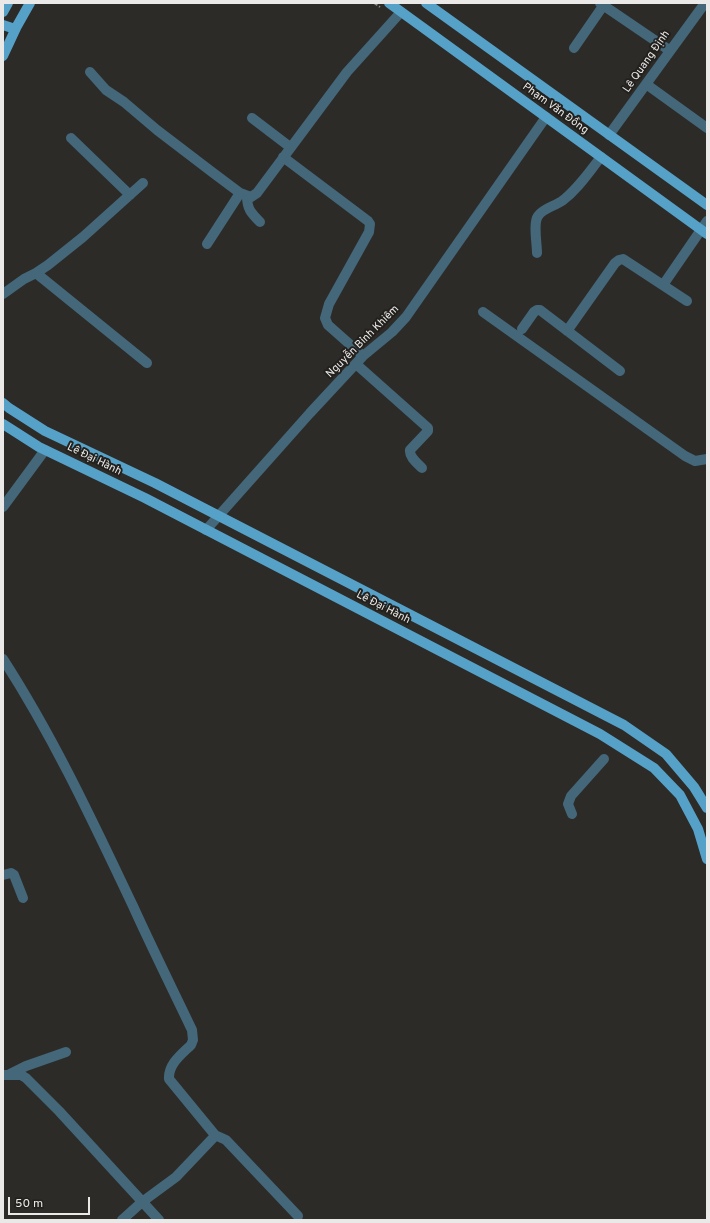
<!DOCTYPE html>
<html>
<head>
<meta charset="utf-8">
<style>
  body { margin:0 }
  #map { position:relative; width:710px; height:1223px; overflow:hidden; background:#2c2b28; font-family:Overpass,sans-serif }
  canvas { display:block }
  .frame { position:absolute; inset:0; border:4px solid #eae9e7; pointer-events:none }
  .scale { position:absolute; left:8px; top:1197px; width:82px; height:18px; box-sizing:border-box; border:2px solid #eae9e7; border-top:0; padding-left:5px; font-size:12px; line-height:14px; white-space:nowrap; color:#eae9e7; -webkit-text-stroke:3px #23211e; paint-order:stroke }
</style>
</head>
<body>
<div id="map">
<canvas width="710" height="1223"></canvas>
<div class="frame"></div>
<div class="scale">50 m</div>
</div>
<script>
const g = document.querySelector('canvas').getContext('2d');
g.lineJoin = 'round';
function strokePath(path, color, width, dash) {
  g.strokeStyle = color;
  g.lineWidth = width;
  g.lineCap = dash ? 'butt' : 'round';
  g.setLineDash(dash || []);
  g.stroke(path);
}
function write(font, color, halo, rows, align = 'center') {
  g.font = font + ' Overpass,sans-serif';
  g.lineWidth = 4;
  g.setLineDash([]);
  g.textBaseline = 'middle';
  g.strokeStyle = halo;
  g.fillStyle = color;
  for (const [text, x, y, turn = 0] of rows) {
    g.save();
    g.translate(x, y);
    g.rotate((+turn || 0) * Math.PI / 180);
    g.textAlign = isNaN(turn) ? turn : align;
    if (halo) g.strokeText(text, 0, 0);
    g.fillText(text, 0, 0);
    g.restore();
  }
}
strokePath(new Path2D(`
  M374,3L380,7`), '#8d8c89', 2, [4, 2]);
strokePath(new Path2D(`
  M600,3L669,50
  M574,48L603,6
  M90,72L106,90L124,102L157,130L212,172L240,193L251,197L257,193L347,72L401,12
  M646,84L707,128
  M252,118L290,147
  M609,135L705,3
  M71,138L130,195
  M283,157L368,221L370,224L369,232L329,304L325,318L328,325L363,356
  M247,196C247,209 251,213 260,222
  M207,244L240,193
  M537,253C537,244 533,223 538,216C543,208 555,206 562,201C578,189 589,172 601,157
  M36,273L147,363
  M663,285L707,221
  M3,294L24,279L36,273L48,265L83,237L143,183
  M483,312L685,456L695,461L707,459
  M522,329L534,312L537,310H540L620,371
  M567,331L615,263L619,260L623,259L687,301
  M356,364L428,428V431L410,450C409,457 417,463 422,468
  M3,507L45,450
  M206,530L310,413L363,356L392,332L406,317L546,117
  M3,659C54,738 93,822 133,906C152,948 172,988 192,1030L193,1040L191,1045C182,1054 168,1064 169,1079L215,1135L214,1137L176,1177L142,1202L122,1220
  M572,814L568,804L571,796L604,759
  M3,875L11,873L14,875L23,898
  M10,1074L26,1066L66,1052
  M3,1075H21L26,1078L59,1111L159,1220
  M215,1135L226,1140L298,1216`), '#44677a', 10);
strokePath(new Path2D(`
  M389,3L707,234
  M426,3L707,205
  M3,12L8,3
  M3,25L15,29
  M3,56L17,26L30,3
  M3,403L9,408L45,431L155,483L624,725L666,754L694,787L707,808
  M3,424L39,447L145,498L600,734L654,768L680,795L698,829L707,859`), '#56a1c8', 10);
write('11px', '#eae9e7', '#23211e', [
  ["Lê Quang Định",647,62,-55],
  ["Phạm Văn Đồng",555,109,36],
  ["Nguyễn Bỉnh Khiêm",363,342,-45],
  ["Lê Đại Hành",94,460,26],
  ["Lê Đại Hành",383,608,27]
]);
</script>
</body>
</html>
